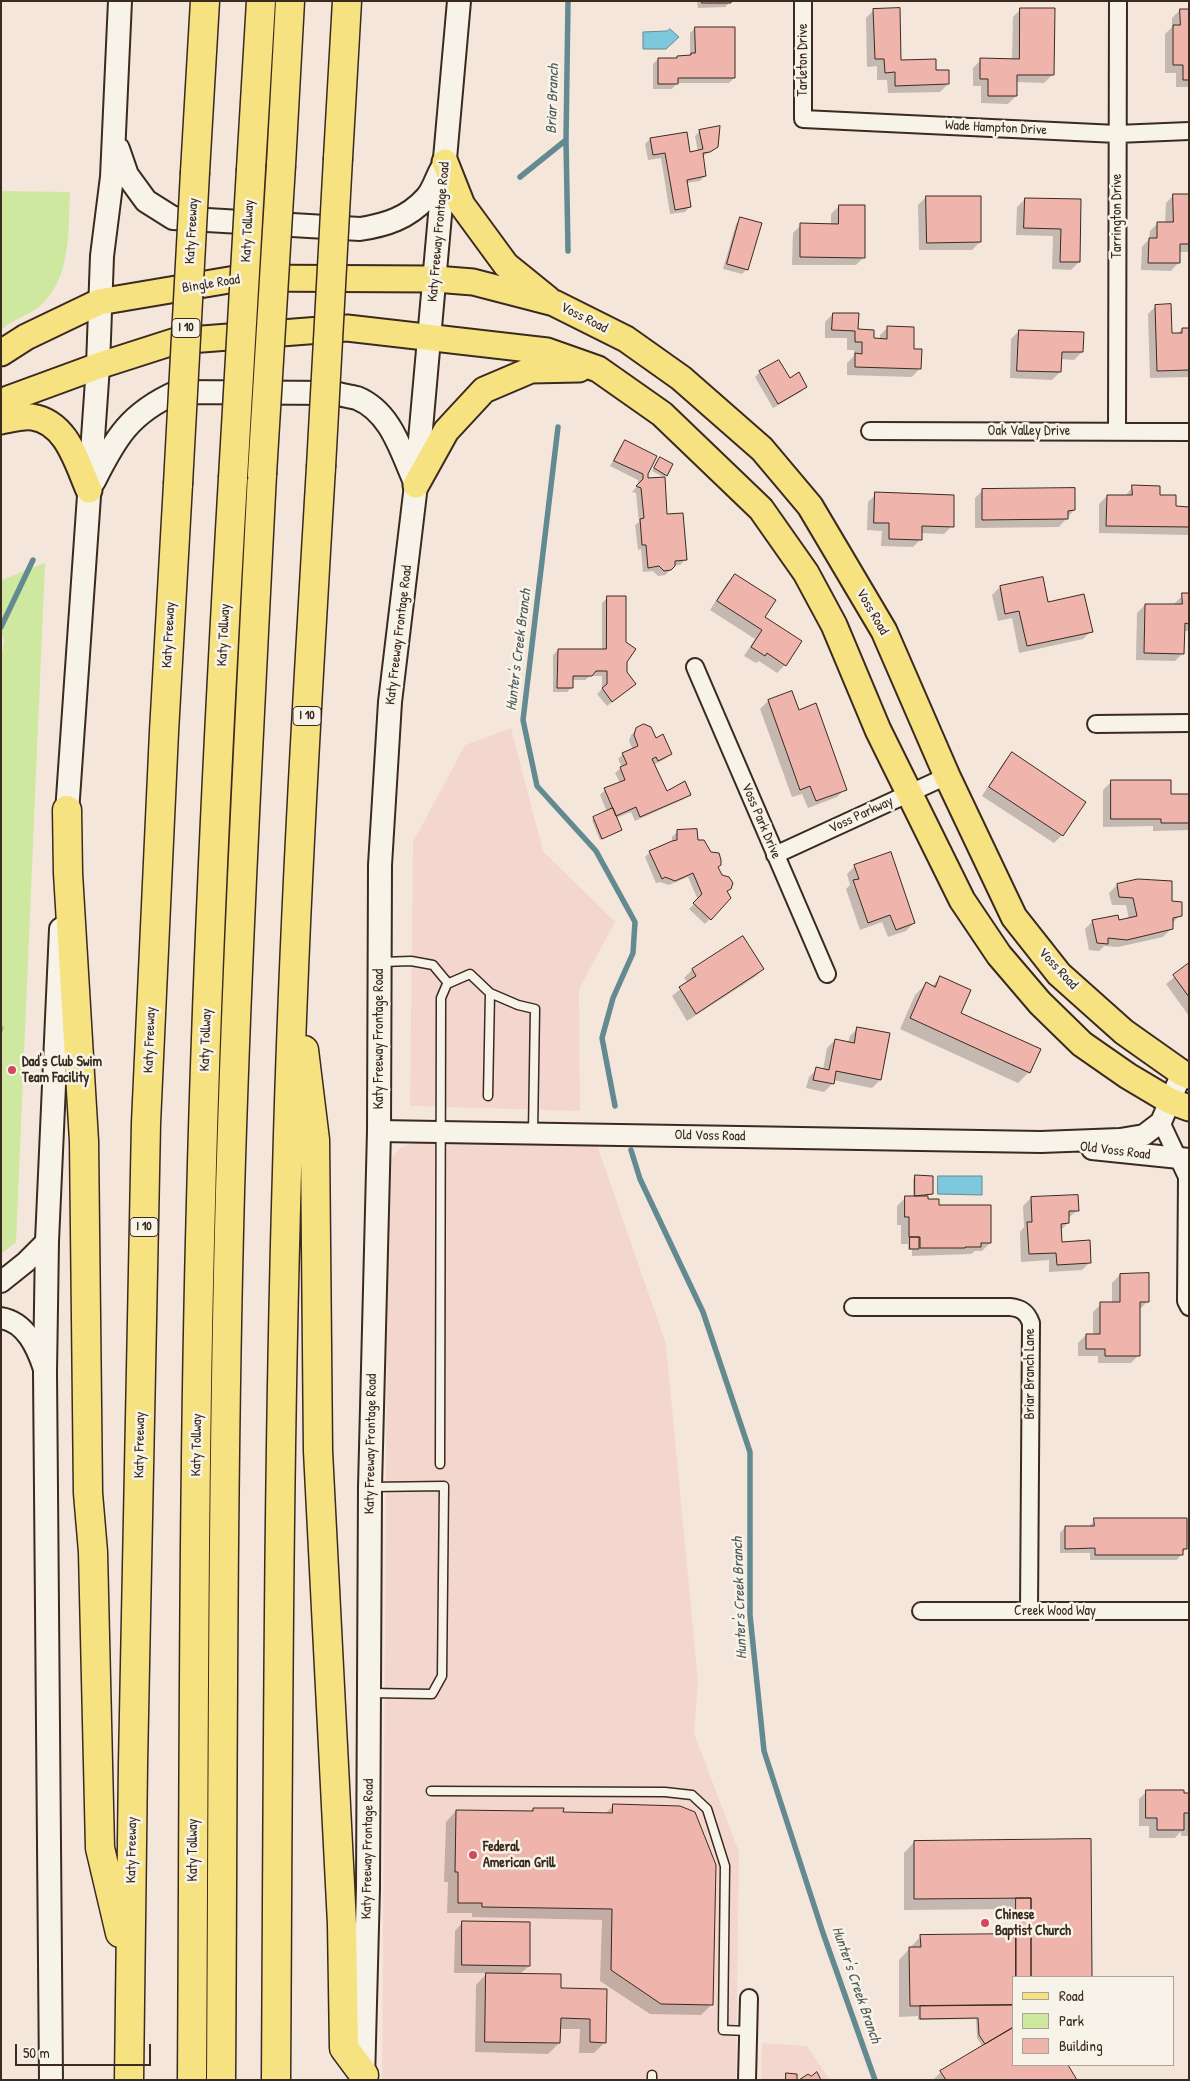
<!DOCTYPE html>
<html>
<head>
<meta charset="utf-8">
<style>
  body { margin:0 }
  #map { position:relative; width:1190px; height:2081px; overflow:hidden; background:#f5e6dc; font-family:"Patrick Hand",sans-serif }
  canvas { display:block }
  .frame { position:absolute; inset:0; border:2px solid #3b2a1e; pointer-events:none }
  .legend { position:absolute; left:1012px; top:1976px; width:162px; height:90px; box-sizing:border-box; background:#f7f3e8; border:1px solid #aca397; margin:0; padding:6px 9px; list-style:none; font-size:15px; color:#3b2a1e }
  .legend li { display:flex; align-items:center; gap:10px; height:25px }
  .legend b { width:25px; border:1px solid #aca397 }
  .scale { position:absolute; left:15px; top:2044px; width:136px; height:22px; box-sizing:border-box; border:2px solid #3b2a1e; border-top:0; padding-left:6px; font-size:15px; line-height:18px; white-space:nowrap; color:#3b2a1e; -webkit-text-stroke:4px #f7f3e8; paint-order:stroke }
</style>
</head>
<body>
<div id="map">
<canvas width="1190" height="2081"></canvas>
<div class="frame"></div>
<ul class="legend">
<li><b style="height:6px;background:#f7e281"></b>Road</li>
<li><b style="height:14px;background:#cfe89f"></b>Park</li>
<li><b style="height:14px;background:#efb4ac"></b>Building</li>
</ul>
<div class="scale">50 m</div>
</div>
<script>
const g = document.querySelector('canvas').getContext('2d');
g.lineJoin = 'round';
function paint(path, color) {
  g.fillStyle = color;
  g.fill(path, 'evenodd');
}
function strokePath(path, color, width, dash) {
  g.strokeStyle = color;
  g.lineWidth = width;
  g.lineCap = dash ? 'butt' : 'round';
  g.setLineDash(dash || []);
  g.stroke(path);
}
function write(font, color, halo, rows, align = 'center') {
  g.font = font + ' "Patrick Hand",sans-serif';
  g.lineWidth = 5;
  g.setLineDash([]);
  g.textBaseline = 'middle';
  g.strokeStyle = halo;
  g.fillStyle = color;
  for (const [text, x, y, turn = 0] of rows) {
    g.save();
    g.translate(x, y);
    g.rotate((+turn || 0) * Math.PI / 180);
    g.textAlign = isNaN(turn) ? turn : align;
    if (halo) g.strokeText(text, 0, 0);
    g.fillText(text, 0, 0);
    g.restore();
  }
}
paint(new Path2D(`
  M511,728L543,851L615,922L579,989L580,1111L410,1106L413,842L465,745Z
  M595,1139L666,1344L698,1682L694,1733L739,1852L736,2080H382L388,1169L392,1157L400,1148L413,1143L429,1141Z
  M762,2043L807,2046L830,2080H761Z`), '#f3d7ce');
paint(new Path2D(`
  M1,191L70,192C68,229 72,277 41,305C29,316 12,319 1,330Z
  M45,563L16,1242L1,1254V661L4,641L1,633V584L2,580Z`), '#cfe89f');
const water = new Path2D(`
  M670,29L679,37L666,49H643V32L667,31Z
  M938,1176H982V1195L938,1194Z`);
paint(water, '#7ec8de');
strokePath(water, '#638991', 1);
paint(new Path2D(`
  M697,1H730V2L725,7L698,8Z
  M1021,9L1052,75L1044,83L1016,82V96L1008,104L981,103V86H973V68L981,60H1012L1013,17Z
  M874,10L900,61L935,72L948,84L940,92L888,93L887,80H877V66L867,67L866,18Z
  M1180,10H1189V87H1176V73H1165V34L1172,27V18Z
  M695,28L734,78L729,83H677L672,89H653V64L658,59H675L678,57L690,55V33Z
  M700,131L717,147L702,157L705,176L700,181L686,183L690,206L685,212L670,214L661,158L648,160L645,144L650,139L689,153L698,152L695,136Z
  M1174,195H1189V252H1179V262L1171,271L1141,270L1142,247L1149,239L1150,231L1158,223H1165L1166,203Z
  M926,197L980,242L972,250H919L918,205Z
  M1025,199L1080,200L1079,262L1071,270L1052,269L1053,236L1016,235L1017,207Z
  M839,206L864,257L856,265H792L793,233L801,225H831V214Z
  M741,219L747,269L742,274L723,269L736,224Z
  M1156,306L1171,335L1177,334L1182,329H1189V377L1150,378L1148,314Z
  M833,314L873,340H880V335L888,327L912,350L920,368L912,377L847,375V363L854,356V350H847V338H825V322Z
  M1019,331L1082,352L1074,360L1060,359V372L1052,380L1010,378L1011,339Z
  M760,372L789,380L806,387L801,392L773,408L755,377Z
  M625,442L647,474V480L666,516L685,560L680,565H675L665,575L658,576L653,571L643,572L641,549L638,550L635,525L639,522L636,493L632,492L638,485V480L610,466L620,447Z
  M660,458L666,475L664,477L652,471Z
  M1133,487L1158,496L1175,508H1189V535L1099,533V504L1107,496H1125Z
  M983,490L1074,510L1059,527L975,528V498Z
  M876,494L952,526L944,534L921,533V539L913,547L881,546L882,531L867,530L868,502Z
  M735,575L763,618L785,665L777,673L759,661L756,663L744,656L755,639L710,610L727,583Z
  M1000,587L1047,603L1091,631L1083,639L1019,653L1012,618L998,621L992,595Z
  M1183,595H1189V631H1183V653L1175,661L1136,660L1137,613L1145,605H1175V603Z
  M607,598L625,642L626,673L634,684L607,706L597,694L602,689V676H590L585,680H572V687L567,692H553V655L558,650L602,651V603Z
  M768,701L798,711L845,789L837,797L808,808L802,794L792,797L760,709Z
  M637,729L671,754L665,759L653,765L666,793L690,794L684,799L635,821L631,812L616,818L621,830L600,840L592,820L607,812L600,795L605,790L620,783L615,773L622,767L618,759L623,754L633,750L629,741L631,735Z
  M1012,754L1062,835L1054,843L982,796L1004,762Z
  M1111,782L1170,796L1189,795V830L1153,831V826L1103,827V790Z
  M677,832L697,842L717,867L730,888L726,892L730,898L705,924L689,909L698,900L688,877L669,885L660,882L656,883L645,857L650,852L672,842V837Z
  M855,866L914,923L906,931L888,937L882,922L860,930L846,889L850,885L847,874Z
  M1117,885L1171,902L1180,915L1172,924L1171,929L1163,937L1118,947L1104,946L1099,951L1089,950L1085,929L1093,921L1129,919L1126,905H1112L1109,893Z
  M1189,965V1016L1166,984Z
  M763,969L755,977L687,1021L672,996L688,983L684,978L692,970Z
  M940,978L959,1013L1029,1072L1018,1083L900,1029L915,995L926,984L932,986Z
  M1,1026L4,1027L1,1036Z
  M858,1028L880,1080L872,1088L833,1080L832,1084L824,1092L806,1088L809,1077L817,1069L823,1070L827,1048L835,1040L848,1043L850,1036Z
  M915,1177L932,1194L926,1196V1200L990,1243L982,1251H975L971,1254L912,1256V1250H908V1244H901V1225H897V1206L905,1198H913V1179Z
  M1031,1198L1078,1210L1068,1218V1223L1060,1231V1243L1090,1262L1082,1270L1049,1272V1260L1021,1262L1020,1232L1024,1227L1023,1206Z
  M1120,1275L1148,1301L1139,1310V1355L1131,1363H1098V1356H1078V1343L1086,1335H1093V1312L1101,1304L1112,1303V1283Z
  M1095,1520L1186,1548L1177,1560H1090V1553H1060V1533L1065,1527H1090V1525Z
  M1147,1791L1189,1795V1836H1181V1831L1175,1838H1149V1826H1139V1799Z
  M613,1806L712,2004L701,2015L650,2014L600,1981L602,1920L472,1917V1913H447L448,1882H444L446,1822L456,1811L530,1813L533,1809L562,1813L605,1814Z
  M1090,1840L1091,1977H1014V2065H1066L1075,2080H933L941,2072L983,2047L977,2038L976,2019L918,2020V2016L899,2017V1960L921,1936L1015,1935L1014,1909L904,1910V1853L914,1842Z
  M463,1922L529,1966L520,1974L560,1989L606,1990L605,2042L594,2053H579L580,2029H559V2043L548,2054L475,2052L476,1985L487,1973H454L455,1931Z`), '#0003');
strokePath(new Path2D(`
  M566,140L568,251
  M520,177L566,140L568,1
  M558,427L523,720L537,786L596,851L635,922L633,953L613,998L602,1038L615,1106
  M1,627L33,560
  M631,1150L640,1179L703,1312L750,1452V1615L764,1751L823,1933L875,2080`), '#638991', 5.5);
const building = new Path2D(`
  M702,1H731V3H702Z
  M900,8L901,60L936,59V70H949V84L895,86V72L885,73L884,59H875L873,9Z
  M1020,8H1055L1054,75H1017V96H988V79H980V58L1019,59Z
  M1180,9H1189V80H1183V65H1173V25H1180Z
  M695,27H735V78H678V84H658V58H677V56L691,55V53H695Z
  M720,126L718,147L710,152L703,153L706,176L687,180L691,207L675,210L665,153L653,155L650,138L687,132L690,152L703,149L699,130Z
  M1173,194H1189V244H1180V263H1148L1149,238H1157V222H1173Z
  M926,196H981V242L927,243Z
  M1025,198L1081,199L1080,262H1060L1061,229L1024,228Z
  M839,205H865V258L800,257V223L838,224Z
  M740,217L762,223L748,270L727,264Z
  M1171,304L1172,333H1182V328H1189V370L1157,371L1155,305Z
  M833,313H859L858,329L874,330V338L887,339V326L914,327V349H922L921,369L855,367V353L862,354V342H855V331L832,330Z
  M1019,330L1084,332L1083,352H1062L1061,372L1017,371Z
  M779,360L790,378L799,372L807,387L778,404L759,371Z
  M625,440L657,456L648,474V478L665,477L667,514L683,513L687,560L675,561V566L671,570L664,571L659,566L648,568L646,545H642L640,519L644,518L641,488L636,486L643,479V474L614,461Z
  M660,457L673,464L667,476L654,468Z
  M1132,485L1160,486V495H1176V506L1189,507V527L1106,526L1107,495H1132Z
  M1075,488V510L1068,511V519L982,520V489Z
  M875,492L954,495V527L922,526V540L889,539V523H874Z
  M735,574L776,600L765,617L802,641L786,666L767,653L765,656L751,647L762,630L717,601Z
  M1043,577L1048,602L1084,594L1093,632L1027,646L1019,611L1005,614L1000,586Z
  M1182,593H1189V624L1185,623L1184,654L1144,653L1145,604H1182Z
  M607,596H626V642L636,649L627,662V672L636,684L612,702L602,688L607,684V671H596L592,676H573V688H557L558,649H606Z
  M792,691L799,710L816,703L847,790L816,801L810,786L800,790L768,700Z
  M644,724L651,727L656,738L663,734L672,754L658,761L656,757L652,759L667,791L685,781L691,795L640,817L636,807L616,816L604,788L625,780L620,767L627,764L622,753L638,746L634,735L636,728Z
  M1012,752L1086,802L1063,836L989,787Z
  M1111,780H1171V794H1189V823H1161V819H1111Z
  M613,808L622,830L602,839L593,817Z
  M697,829L698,840H704L711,852L719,853L721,860V865L718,867L722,875L729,877L733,883L731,889L727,891L731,898L711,920L693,903L702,894L693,873L675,881L665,877L662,879L649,851L672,841L677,840V830Z
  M891,852L915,923L896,930L890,915L868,923L853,880L859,879L854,865Z
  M1138,879L1172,881V901L1182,902V916L1173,918V929L1127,940L1108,938V944L1097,943L1092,920L1118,915L1119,920L1137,916L1133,898L1119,897L1117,884Z
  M743,936L764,969L696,1014L679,987L696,976L692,969Z
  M1189,963V997L1173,975Z
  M940,976L971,990L961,1013L1041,1049L1030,1073L910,1018L926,982L935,987Z
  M857,1027L890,1033L881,1080L836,1071L834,1084L813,1080L816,1067L829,1070L835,1039L854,1043Z
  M915,1175L933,1176V1194L915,1196Z
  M1078,1195L1079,1211H1069V1223L1061,1224L1062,1242L1090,1240L1091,1263L1057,1265L1056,1253L1029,1254L1027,1222H1032L1031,1197Z
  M905,1196H928V1199H939V1205H991V1243H981V1247H965V1248H920V1237H909V1217H905Z
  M910,1237H919V1249H910Z
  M1149,1273V1302H1140V1356H1105V1349H1086V1334H1100V1302H1120V1274Z
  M1094,1518H1187V1549H1183V1555H1095V1548L1065,1549V1526H1094Z
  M1146,1790H1184V1793H1189V1813H1184V1830H1157V1818H1146Z
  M613,1804L680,1806L695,1812L716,1865L713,2005L661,2004L611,1970L612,1909L482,1907V1903H458V1872H455L456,1810L533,1811V1808H564L563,1812L612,1813Z
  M1091,1839L1092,1977H1031V1898L914,1899V1841Z
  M1016,1898H1031V1977H1016Z
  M462,1921L530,1922V1966L462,1965Z
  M1016,1934V1977H1014V2005L910,2006L909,1947H921L920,1935Z
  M486,1973L561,1974V1988L607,1989L606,2043L590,2042V2019L561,2018L560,2043L485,2042Z
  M1014,2005V2027L985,2044L979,2035L978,2018L920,2019V2006Z
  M1014,2027V2065H1068L1077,2080H946L940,2071Z
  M817,2072L821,2080H799L808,2074L811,2076Z
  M786,2073L797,2074V2080H786Z`);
paint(building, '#efb4ac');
strokePath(building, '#3b2a1e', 1);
const service = new Path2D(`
  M382,962L411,961L433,965L448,983
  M488,1096L490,993
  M440,1464L441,998L447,984L470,974L490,993L518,1005L535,1009L533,1133
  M371,1693L432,1694L442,1676L444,1486L372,1487
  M431,1791L665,1792L692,1795L707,1809L725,1866L723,2030L748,2031
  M652,2080V2075`);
const minor = new Path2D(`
  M803,1V119L1117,134L1189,131
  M870,431L1189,432
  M1117,431L1118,1
  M695,667L827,974
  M1096,724L1189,723
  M775,855L947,776
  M1161,1122L1187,1177L1186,1301L1189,1307
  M853,1307H1010C1021,1308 1027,1312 1031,1323L1029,1610
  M921,1611H1189
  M747,2080L749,1998`);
const tertiary = new Path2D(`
  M379,1131L1041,1142L1120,1139L1144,1135L1161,1122L1182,1073
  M1092,1149L1189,1159
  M1,1282L26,1262L47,1241
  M1,1318C26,1322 37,1348 44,1369`);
const secondary = new Path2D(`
  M118,149L127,175L146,201L173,218L360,229C386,225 408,218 426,198C433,191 436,179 441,170
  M94,481C116,437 130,413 177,392L334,393C341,395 349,396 357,398C391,412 401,451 415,482
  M66,827L98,366L102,256L112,177L120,1
  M51,2080L45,1372L47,1241L61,929
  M363,2080L368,1888L370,1487L379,1131L380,865L390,702L416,485L459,1`);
const primary = new Path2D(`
  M445,162L462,205L506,265L548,299
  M1,353L26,337L99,302L241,278L435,279L473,282L554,303L626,339L681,378L762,449L810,506L884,631L947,776L1014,917L1059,974L1124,1032L1182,1073L1189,1076
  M1,403L8,399L98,366L176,341L347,328L547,351L598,369L662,414L761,509L806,573L834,625L878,730L962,900L999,955L1040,1003L1082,1044L1128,1076L1170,1101L1189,1108
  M1,421C11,419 23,416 32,417C67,422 77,463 89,490
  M416,485L446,431L484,390L531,370L579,369`);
const motorway = new Path2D(`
  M338,158L347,1
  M281,165L290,1
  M251,169L261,1
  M195,172L205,1
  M67,810L68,873L84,1141L88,1493L93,1552L100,1848L120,1933
  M304,1050L315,1140L318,1451L342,1924L344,2048L364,2075
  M129,2080L133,1764L146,1123L164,732L178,484
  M192,2080C194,1787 193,1494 201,1202C207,960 219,719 233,478
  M221,2080C223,1784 222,1488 230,1192C237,952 250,713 262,474
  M276,2080C278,1777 278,1474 287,1172C293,937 307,702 321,467`);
strokePath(service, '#3b2a1e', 11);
strokePath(minor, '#3b2a1e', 20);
strokePath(tertiary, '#3b2a1e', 24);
strokePath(secondary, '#3b2a1e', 26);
strokePath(primary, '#3b2a1e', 29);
strokePath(motorway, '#3b2a1e', 31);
strokePath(service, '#f7f3e8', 8);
strokePath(minor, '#f7f3e8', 16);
strokePath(tertiary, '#f7f3e8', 20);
strokePath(secondary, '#f7f3e8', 22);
strokePath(primary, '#f7e281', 25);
strokePath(motorway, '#f7e281', 28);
const motorwayBridge = new Path2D(`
  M321,467L338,158
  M262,474L281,165
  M233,478L251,169
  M178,484L195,172`);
strokePath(motorwayBridge, '#3b2a1e', 31, []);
strokePath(motorwayBridge, '#f7e281', 28);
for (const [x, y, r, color] of [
  [12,1070,5,"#d1495b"],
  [473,1855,5,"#d1495b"],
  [985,1923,5,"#d1495b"]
]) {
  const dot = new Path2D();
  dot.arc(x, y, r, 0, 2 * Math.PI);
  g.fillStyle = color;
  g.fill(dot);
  strokePath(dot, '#f7f3e8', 2);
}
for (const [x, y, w] of [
  [186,328,28],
  [307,716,28],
  [144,1227,28]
]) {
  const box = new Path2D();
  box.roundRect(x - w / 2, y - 9.5, w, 19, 4);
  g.fillStyle = '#f7f3e8';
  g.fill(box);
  strokePath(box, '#3b2a1e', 1);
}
write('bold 12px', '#3b2a1e', null, [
  ["I 10",186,328],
  ["I 10",307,716],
  ["I 10",144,1227]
]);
write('14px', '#3b2a1e', '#f7f3e8', [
  ["Tarleton Drive",803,60,-90],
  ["Wade Hampton Drive",996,128,3],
  ["Tarrington Drive",1117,216,-90],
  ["Katy Freeway",192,231,-87],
  ["Katy Tollway",248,231,-87],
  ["Katy Freeway Frontage Road",439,232,-85],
  ["Bingle Road",211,284,-9],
  ["Voss Road",584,318,27],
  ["Oak Valley Drive",1029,431],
  ["Voss Road",872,612,60],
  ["Katy Freeway",169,635,-87],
  ["Katy Tollway",224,635,-87],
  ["Katy Freeway Frontage Road",399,635,-83],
  ["Voss Parkway",861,815,-25],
  ["Voss Park Drive",761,821,67],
  ["Voss Road",1058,969,47],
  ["Katy Freeway Frontage Road",379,1039,-90],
  ["Katy Freeway",150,1040,-88],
  ["Katy Tollway",206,1040,-88],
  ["Old Voss Road",710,1136,1],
  ["Old Voss Road",1115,1151,7],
  ["Briar Branch Lane",1030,1374,-90],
  ["Katy Freeway Frontage Road",371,1444,-89],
  ["Katy Freeway",140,1445,-89],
  ["Katy Tollway",197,1445,-89],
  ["Creek Wood Way",1055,1611],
  ["Katy Freeway Frontage Road",368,1849,-89],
  ["Katy Freeway",132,1850,-89],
  ["Katy Tollway",193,1850,-90]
]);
write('bold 14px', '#3b2a1e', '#f7f3e8', [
  ["Dad's Club Swim",22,1062],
  ["Team Facility",22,1078],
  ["Federal",483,1847],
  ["American Grill",483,1863],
  ["Chinese",995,1915],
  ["Baptist Church",995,1931]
], 'left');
write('italic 15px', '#4f5958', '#f7f3e8', [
  ["Briar Branch",553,99,-88],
  ["Hunter's Creek Branch",519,650,-83],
  ["Hunter's Creek Branch",740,1598,-92],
  ["Hunter's Creek Branch",856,1985,71]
]);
</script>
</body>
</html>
